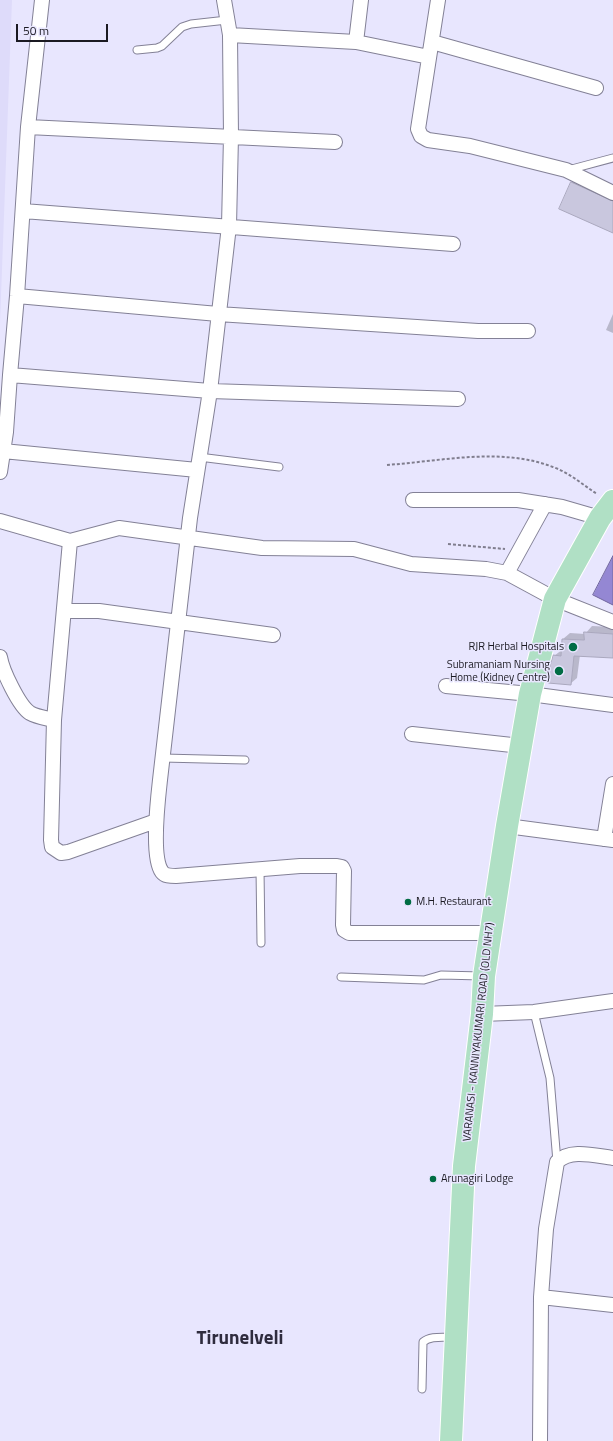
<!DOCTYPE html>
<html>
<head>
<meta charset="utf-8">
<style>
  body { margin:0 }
  #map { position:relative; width:613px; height:1441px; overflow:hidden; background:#e8e6fe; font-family:"Titillium Web",sans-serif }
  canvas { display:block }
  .scale { position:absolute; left:16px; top:24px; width:92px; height:18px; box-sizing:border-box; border:2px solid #1b1a22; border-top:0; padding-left:5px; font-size:12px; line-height:14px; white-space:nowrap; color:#1b1a22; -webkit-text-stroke:3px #e8e6fe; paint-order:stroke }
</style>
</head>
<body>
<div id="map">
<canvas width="613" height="1441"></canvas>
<div class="scale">50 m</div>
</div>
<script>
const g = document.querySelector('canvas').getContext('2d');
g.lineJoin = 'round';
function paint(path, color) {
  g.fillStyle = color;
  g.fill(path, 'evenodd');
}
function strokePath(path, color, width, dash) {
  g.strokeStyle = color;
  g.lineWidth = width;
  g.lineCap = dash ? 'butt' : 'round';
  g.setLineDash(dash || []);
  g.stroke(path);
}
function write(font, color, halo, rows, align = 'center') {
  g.font = font + ' "Titillium Web",sans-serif';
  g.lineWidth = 3;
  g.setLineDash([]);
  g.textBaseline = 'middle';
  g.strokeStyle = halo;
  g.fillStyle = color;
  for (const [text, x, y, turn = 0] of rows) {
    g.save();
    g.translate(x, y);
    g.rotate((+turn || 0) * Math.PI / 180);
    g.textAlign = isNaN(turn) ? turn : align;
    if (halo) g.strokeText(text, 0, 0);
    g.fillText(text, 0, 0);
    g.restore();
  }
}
paint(new Path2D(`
  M0,0H12L0,323Z`), '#dedbfa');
const water = new Path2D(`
  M613,556V605L593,595Z`);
paint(water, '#9487d3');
strokePath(water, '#70669e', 1);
paint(new Path2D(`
  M581,174L613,189V232L572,183Z
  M613,314V333L606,330Z
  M592,626L613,627V657L580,655L577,678L570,684L554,656L563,649V639L570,633L585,634Z`), '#0003');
const building = new Path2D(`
  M571,182L613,201V233L559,209Z
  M584,632L613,634V658L574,656L571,685L548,683L549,678H547L553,655L561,656L562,639L584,640Z`);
paint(building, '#c9c7de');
strokePath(building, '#aaa8be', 1);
const lane = new Path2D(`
  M137,50L157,48L162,46L182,27L191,24L227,20
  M568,170L613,158
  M199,457L279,467
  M163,758L245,760
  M260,869L261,943
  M341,977L424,980L441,975L482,976
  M534,1012L550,1078L557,1162
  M422,1389L423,1342C431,1335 444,1338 454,1337`);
const street = new Path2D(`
  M42,0L28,127L17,296L10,375L210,391L458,399
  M224,0L230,35L231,136L229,226L210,391L190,518L160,780C158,798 151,857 162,872C165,876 170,876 176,876L300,866H337L342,867L344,871L343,925L344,930L349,933H490
  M438,0L418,129L421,136L428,140L470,146L566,170L613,193
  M230,35L356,42L429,57
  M356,42L361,0
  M432,42L596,88
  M28,127L335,142
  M23,211L453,244
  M17,296L218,314L478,331H528
  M3,451L197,470
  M0,472L6,432L10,375
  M413,500H518L562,507L600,518
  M0,521L70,541L119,528L262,548L354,549L411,564L486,569L507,573L555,599L613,622
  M70,541L54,720L51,840L52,847L61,853L68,852L156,821
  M507,573L545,504
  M64,611H99L273,635
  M0,657C2,670 19,706 30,713C37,717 46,718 54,720
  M446,686L530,694L613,705
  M412,734L521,746
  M507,826L613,840
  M604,839L613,784
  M482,1014L534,1012L613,1001
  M541,1297L613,1305
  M540,1441L541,1297L546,1229L557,1162C570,1148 596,1156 613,1158`);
const primary = new Path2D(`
  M451,1441L464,1166L482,1014L484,976L507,826L530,694L555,599L600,518L613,501`);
strokePath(lane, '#838196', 9);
strokePath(street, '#838196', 16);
strokePath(primary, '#fff', 24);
strokePath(new Path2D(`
  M387,465C442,461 501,447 553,467C570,473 583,485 597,494
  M448,544L505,549`), '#807e8e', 2, [3, 2]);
strokePath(lane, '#fff', 7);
strokePath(street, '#fff', 14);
strokePath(primary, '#b0e0c5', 22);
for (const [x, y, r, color] of [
  [573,647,5,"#006c44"],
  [559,671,5,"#006c44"],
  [408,902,4,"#006c44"],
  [433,1179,4,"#006c44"]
]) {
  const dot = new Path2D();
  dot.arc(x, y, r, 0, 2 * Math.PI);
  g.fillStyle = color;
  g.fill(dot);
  strokePath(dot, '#e8e6fe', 1.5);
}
write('11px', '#1b1a22', '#e8e6fe', [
  ["RJR Herbal Hospitals",564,647],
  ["Subramaniam Nursing",550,665],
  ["Home (Kidney Centre)",550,678],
  ["M.H. Restaurant",416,902,"left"],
  ["Arunagiri Lodge",441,1179,"left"]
], 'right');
write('11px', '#1b1a22', '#e8e6fe', [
  ["VARANASI - KANNIYAKUMARI ROAD (OLD NH7)",479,1032,-84]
]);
write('bold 19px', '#2f2c3e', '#e8e6fe', [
  ["Tirunelveli",240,1339]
]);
</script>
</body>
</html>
